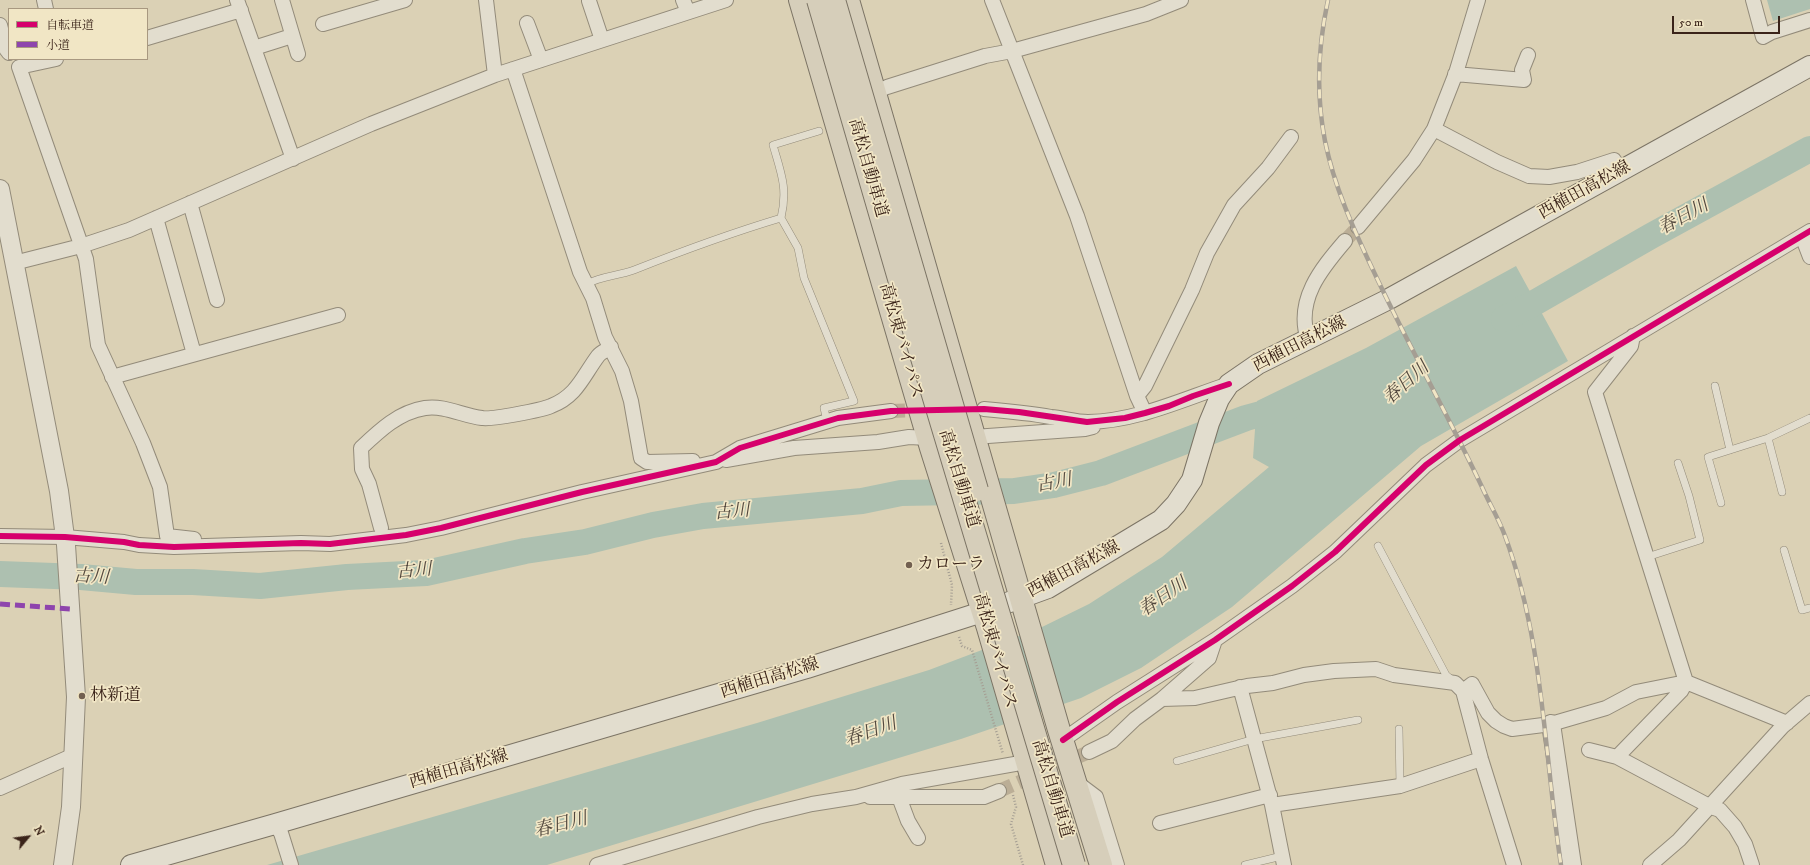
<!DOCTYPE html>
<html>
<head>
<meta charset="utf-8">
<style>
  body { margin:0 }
  #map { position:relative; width:1810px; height:865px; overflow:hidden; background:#dbd1b5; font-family:"IM FELL DW Pica","Noto Serif JP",serif }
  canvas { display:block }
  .legend { position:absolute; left:8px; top:8px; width:140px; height:52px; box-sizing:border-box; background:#f1e6c5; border:1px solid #a89880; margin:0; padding:5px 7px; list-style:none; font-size:12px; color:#3a2319 }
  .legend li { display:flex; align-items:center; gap:8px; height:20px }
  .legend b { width:20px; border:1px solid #a89880 }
  .north { position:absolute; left:8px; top:817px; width:40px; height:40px; -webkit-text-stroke:3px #f1e6c5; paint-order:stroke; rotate:61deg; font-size:11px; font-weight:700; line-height:16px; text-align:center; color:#3a2319 }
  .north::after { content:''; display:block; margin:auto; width:14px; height:18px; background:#3a2319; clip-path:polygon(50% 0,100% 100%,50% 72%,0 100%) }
  .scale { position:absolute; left:1672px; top:16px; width:108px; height:18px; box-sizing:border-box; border:2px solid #3a2319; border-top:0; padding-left:5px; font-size:12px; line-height:14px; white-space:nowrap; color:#3a2319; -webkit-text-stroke:3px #f1e6c5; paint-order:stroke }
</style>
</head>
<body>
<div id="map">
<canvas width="1810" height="865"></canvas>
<ul class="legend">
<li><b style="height:5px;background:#d6006c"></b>自転車道</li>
<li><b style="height:5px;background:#8e44ad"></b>小道</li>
</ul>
<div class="north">N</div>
<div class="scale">50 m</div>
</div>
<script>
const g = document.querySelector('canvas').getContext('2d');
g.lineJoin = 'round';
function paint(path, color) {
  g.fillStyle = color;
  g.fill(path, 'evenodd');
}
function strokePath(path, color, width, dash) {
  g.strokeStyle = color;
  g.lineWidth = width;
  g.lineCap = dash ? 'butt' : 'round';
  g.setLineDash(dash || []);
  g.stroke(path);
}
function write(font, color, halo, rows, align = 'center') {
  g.font = font + ' "IM FELL DW Pica","Noto Serif JP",serif';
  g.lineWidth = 3.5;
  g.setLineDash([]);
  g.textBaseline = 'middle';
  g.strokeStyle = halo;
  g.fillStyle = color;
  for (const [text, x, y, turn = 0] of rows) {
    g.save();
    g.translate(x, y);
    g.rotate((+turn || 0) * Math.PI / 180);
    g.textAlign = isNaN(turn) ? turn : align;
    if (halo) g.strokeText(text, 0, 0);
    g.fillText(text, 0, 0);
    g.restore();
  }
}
paint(new Path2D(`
  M1767,0H1810V9L1773,21Z
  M1516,266L1568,361L1421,446L1232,607L1141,668L1081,698L961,739L547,865H267L757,723L929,670L1040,628L1089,604L1162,557L1269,467L1253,458L1257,401L1366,348Z`), '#adc0b0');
strokePath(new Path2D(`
  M1504,319L1536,302L1651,236L1810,149
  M0,574L81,577L136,582H193L260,586L347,577L426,573L525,551L585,542L653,525L703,516L862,501L901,493L1014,491L1054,485L1101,473L1246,418L1290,406`), '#adc0b0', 26);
strokePath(new Path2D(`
  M1345,241L1358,227
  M891,411L927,410
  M999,791L1089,752`), '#bbae96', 14, [14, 7]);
const service = new Path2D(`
  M819,131L773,145C781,173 788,188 781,218L798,248L804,278L854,401L824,408L827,421
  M587,284C601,276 618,276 634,270C682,251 731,233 781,218
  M1715,386L1730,450
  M1768,438L1782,492
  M1721,503L1708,457L1768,438L1810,418
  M1378,546L1446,675L1452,680
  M1784,550L1802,610L1810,608
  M1647,557L1700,540L1689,496L1678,463
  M1399,729L1400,786
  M1177,761L1254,739L1358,720
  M1245,865L1282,856`);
const minor = new Path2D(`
  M44,0L46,9
  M237,0L293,159
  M282,0L298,54
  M486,0L495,75
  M683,0L688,12
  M992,0L1077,216L1137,396L1145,413
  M1753,0L1763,37L1772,32L1810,20
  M589,1L602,40
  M527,23L541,60
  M323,24L405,0
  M0,25L6,49L9,53
  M147,38L241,10
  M254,48L292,36
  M56,59L19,67L86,259L98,345L143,443L160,487L167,536L194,539
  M513,69L580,272L593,298L605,337L622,371L631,401L641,458L647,462L693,461
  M1455,74L1524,80L1522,70L1528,55
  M876,92L887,87L985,56L1012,51L1146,14L1181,0
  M1434,129L1456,73L1478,0
  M190,203L217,300
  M156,218L194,354
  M1358,227L1414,160L1434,129L1497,162L1529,176L1549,177L1577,172L1614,160L1621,172
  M1802,236L1810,257
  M14,263L81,246L129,230L371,124L495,75L726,0
  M1308,340C1295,300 1321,269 1345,241
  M112,377L338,315
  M1137,396L1145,386L1192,290L1207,253L1234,205L1268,168L1291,137
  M984,409C1007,411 1029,413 1051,417C1063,418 1076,422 1088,422C1138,421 1183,399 1229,384
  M974,437L1085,429L1093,427
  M726,460L794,448L878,442L909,437L928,438
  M381,528L369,484L362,469L361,448C380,430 399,412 425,408C445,405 463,416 482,418C491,420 542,410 551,406C577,396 583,376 598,356C601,352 607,350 611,347
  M0,536L65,537L124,542L139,545L174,547L301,543L330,544L406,535L441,528L582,492L716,462L740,448L838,418L891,411
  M1240,687L1272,805L1400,786L1481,759
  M1463,691L1472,684L1488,713L1496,721L1504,726L1512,729L1551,724L1606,708L1636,692L1686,682L1787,723
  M1162,699L1195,698L1247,686L1273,683L1304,675L1334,671L1376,669L1394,675L1455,683L1463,691L1481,759L1514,865
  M1063,740L1117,702L1215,640L1292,586L1335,552L1426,465L1460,440L1810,231
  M1589,750L1617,757L1711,807L1720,810L1735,827L1745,844L1752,865
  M1089,752L1112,741L1135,719L1162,699L1209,658L1215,640
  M1617,757L1681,691L1686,682L1595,392L1631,346L1633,336
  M1076,782L1096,797L1117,865
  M0,788L74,755
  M870,797H984L999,791
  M899,797L908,821L918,838
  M1272,805L1284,865
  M1160,823L1270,795
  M275,824L281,833L291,865
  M597,865L758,817L812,804L856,797L902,784L1026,762
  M1650,865L1679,840L1782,727L1810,703`);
const tertiary = new Path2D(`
  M0,189L59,491L66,545L76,697L71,807L63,865
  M1551,724L1572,865`);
const secondary = new Path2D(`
  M131,865L275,824L807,668L982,612L1048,588L1161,520L1176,504L1192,480L1209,423L1219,399L1229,384L1258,364L1387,300L1810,66`);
const trunk = new Path2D(`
  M800,0L931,448L988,628L1057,865
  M848,0L1059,730L1101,865`);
strokePath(service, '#938b7a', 8);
strokePath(minor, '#938b7a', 16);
strokePath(tertiary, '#938b7a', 20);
strokePath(secondary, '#7c7465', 22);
strokePath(trunk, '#7c7465', 24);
strokePath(new Path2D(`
  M941,543L952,585L951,605
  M959,637L962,646L972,650L1003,754
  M1013,795L1016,807L1011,824L1023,865`), '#a59e93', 2.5, [1, 2]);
strokePath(service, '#e2ddce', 7);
strokePath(minor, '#e2ddce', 14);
strokePath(tertiary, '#e2ddce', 18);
strokePath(secondary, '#e2ddce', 20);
strokePath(trunk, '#d6ceba', 22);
const rail = new Path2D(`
  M1328,0C1318,46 1316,95 1325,141C1334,186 1353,228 1373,270C1407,343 1447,413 1482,487C1489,503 1499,519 1505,536C1544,641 1544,755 1561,865`);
strokePath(rail, '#a59e93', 4.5);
strokePath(rail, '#f1e6c5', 3, [9]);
const motorwayBridge = new Path2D(`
  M818,0L922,358L1074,865
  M834,0L977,490`);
strokePath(motorwayBridge, '#7c7465', 24, []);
strokePath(motorwayBridge, '#d6ceba', 22);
strokePath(new Path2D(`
  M0,604L71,609`), '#8e44ad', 5, [10, 5]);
strokePath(new Path2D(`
  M0,536L65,537L124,542L139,545L174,547L301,543L330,544L406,535L441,528L582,492L716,462L740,448L838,418L891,411L984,409L1019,412L1087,422L1125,418L1145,413L1169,406L1193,396L1229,384
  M1063,740L1117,702L1215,640L1292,586L1335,552L1426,465L1460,440L1810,231`), '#d6006c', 6);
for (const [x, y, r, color] of [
  [909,565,4,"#726050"],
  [82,696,4,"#726050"]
]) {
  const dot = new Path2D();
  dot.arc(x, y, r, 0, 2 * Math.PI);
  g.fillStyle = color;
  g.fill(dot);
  strokePath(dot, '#f1e6c5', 1.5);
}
write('17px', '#3a2319', '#f1e6c5', [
  ["高松自動車道",867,168,74],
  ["西植田高松線",1585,191,-29],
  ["高松東バイパス",900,341,74],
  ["西植田高松線",1300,345,-27],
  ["高松自動車道",958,479,73],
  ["西植田高松線",1074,570,-28],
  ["高松東バイパス",994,651,74],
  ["西植田高松線",770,679,-17],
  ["西植田高松線",459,770,-16],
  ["高松自動車道",1051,789,73]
]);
write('17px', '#3a2319', '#f1e6c5', [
  ["カローラ",917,565],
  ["林新道",90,696]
], 'left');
write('italic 18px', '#52483e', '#f1e6c5', [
  ["春日川",1684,218,-29],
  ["春日川",1407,384,-42],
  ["古川",1054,484,-11],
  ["古川",732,513,-5],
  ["古川",414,572,-5],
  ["古川",91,578,3],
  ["春日川",1164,598,-35],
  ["春日川",871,733,-20],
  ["春日川",561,826,-14]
]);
</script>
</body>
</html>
